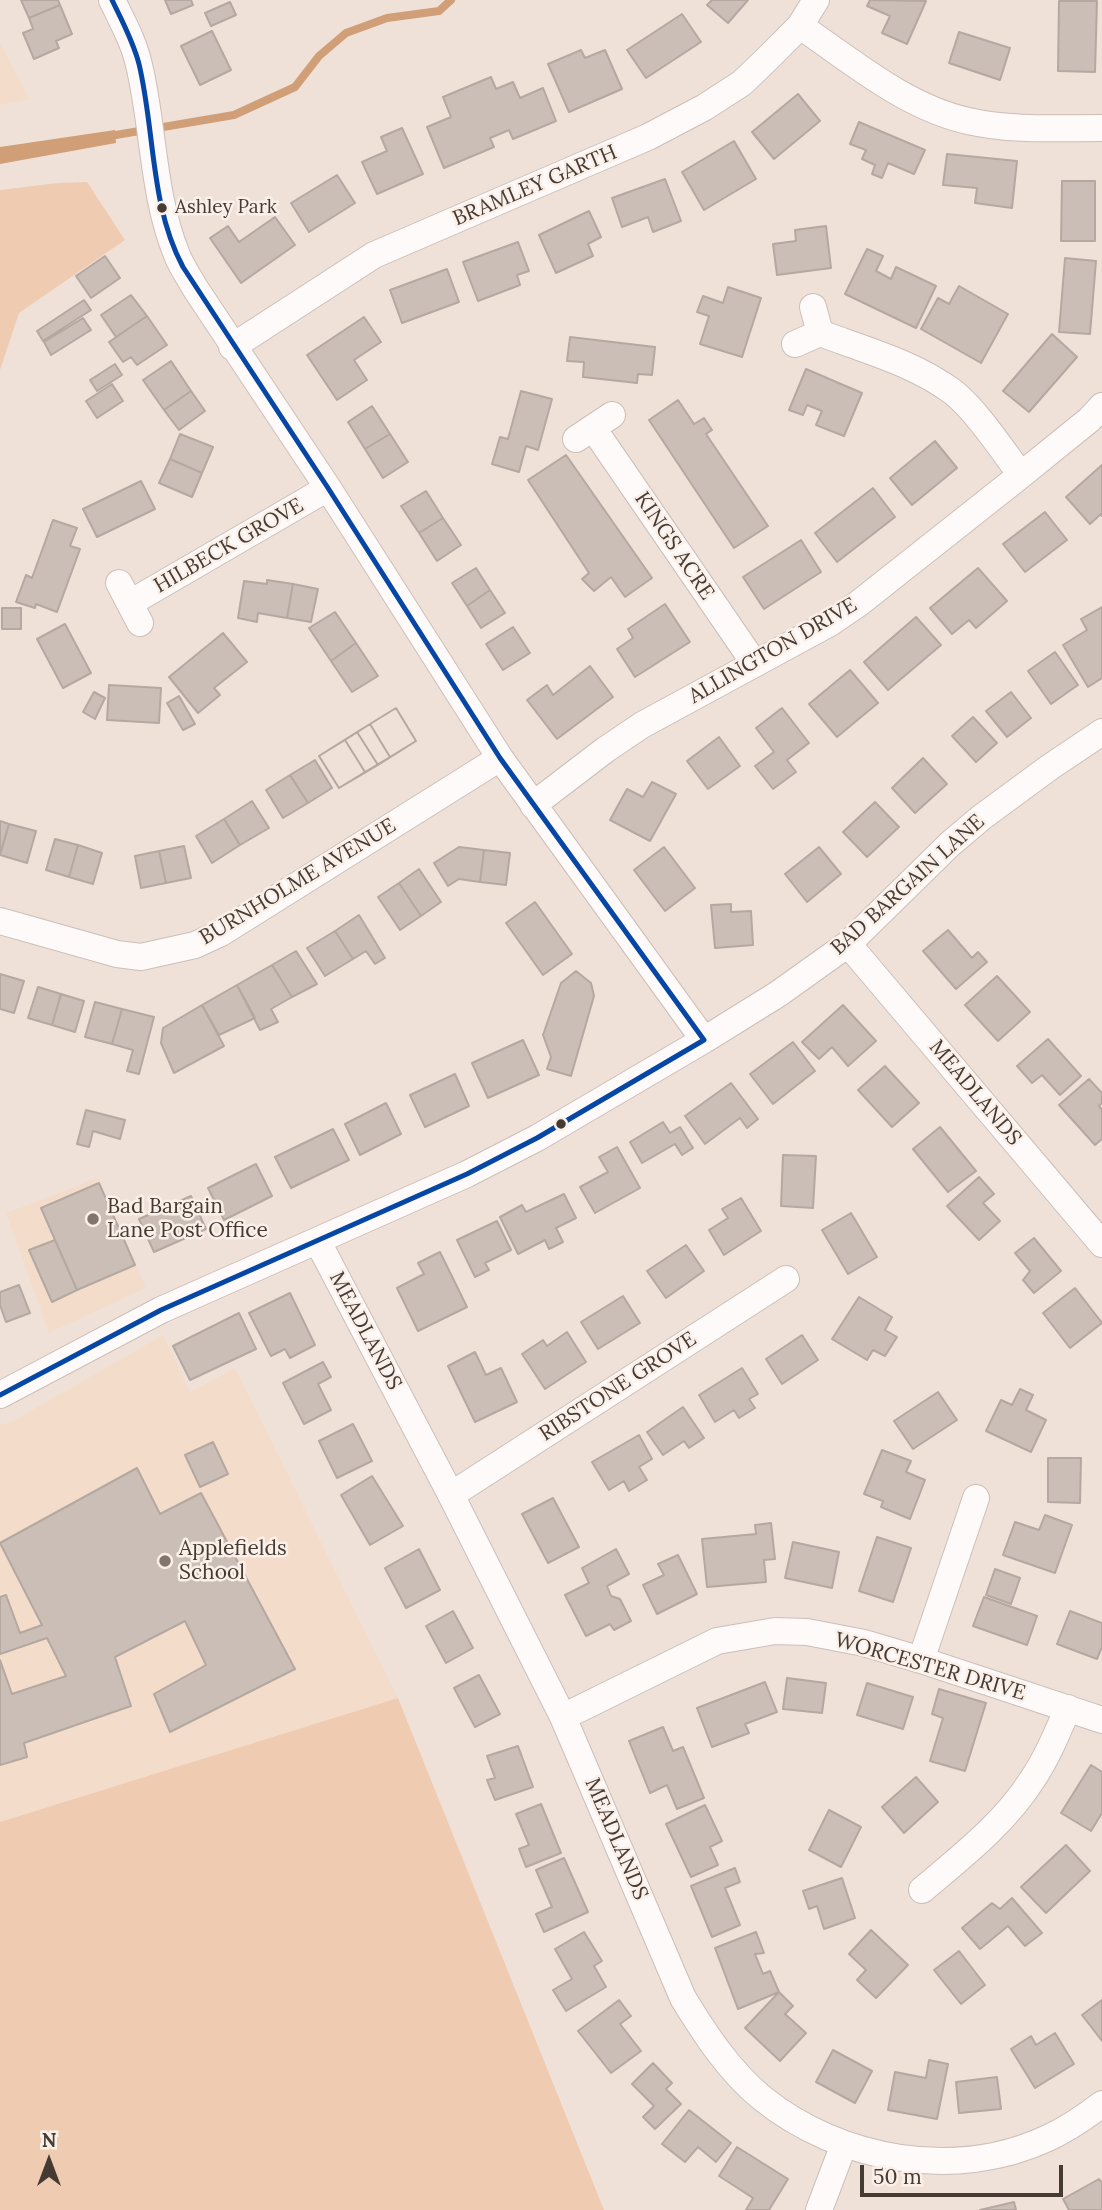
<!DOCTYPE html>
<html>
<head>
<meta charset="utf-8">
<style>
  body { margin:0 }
  #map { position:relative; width:1102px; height:2210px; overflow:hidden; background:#f0e1d8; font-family:Lora,serif }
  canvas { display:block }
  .north { position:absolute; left:14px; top:2126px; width:70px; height:70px; -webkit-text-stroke:5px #fbf0e9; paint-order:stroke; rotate:0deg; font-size:19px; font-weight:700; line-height:28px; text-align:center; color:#453b33 }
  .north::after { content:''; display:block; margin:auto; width:24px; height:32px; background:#453b33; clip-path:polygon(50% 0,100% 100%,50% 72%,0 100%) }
  .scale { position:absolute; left:860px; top:2165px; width:203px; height:32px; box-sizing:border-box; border:4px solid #453b33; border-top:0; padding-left:9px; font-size:21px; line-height:24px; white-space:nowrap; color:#453b33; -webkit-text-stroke:5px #fbf0e9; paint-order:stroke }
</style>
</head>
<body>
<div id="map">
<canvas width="1102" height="2210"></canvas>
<div class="north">N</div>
<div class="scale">50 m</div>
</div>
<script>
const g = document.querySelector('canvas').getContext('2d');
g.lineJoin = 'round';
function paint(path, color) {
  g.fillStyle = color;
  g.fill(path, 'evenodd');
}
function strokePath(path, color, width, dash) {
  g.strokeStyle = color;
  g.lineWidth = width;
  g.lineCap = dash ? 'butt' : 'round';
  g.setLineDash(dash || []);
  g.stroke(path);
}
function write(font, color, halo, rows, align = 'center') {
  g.font = font + ' Lora,serif';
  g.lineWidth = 5;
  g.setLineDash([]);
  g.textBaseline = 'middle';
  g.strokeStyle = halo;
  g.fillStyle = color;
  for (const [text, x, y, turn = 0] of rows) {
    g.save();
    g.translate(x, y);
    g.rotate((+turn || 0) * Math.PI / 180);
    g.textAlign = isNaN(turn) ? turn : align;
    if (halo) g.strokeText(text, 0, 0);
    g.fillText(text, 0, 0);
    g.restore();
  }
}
paint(new Path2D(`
  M0,43L18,77L29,99L0,105Z
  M98,1178L146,1288L49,1333L6,1213Z
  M163,1335L190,1392L235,1368L398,1698L0,1822V1425L13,1421Z`), '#f4dcca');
paint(new Path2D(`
  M87,182L125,240L19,313L0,370V190L58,183Z
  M398,1698L604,2210H0V1822Z`), '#efccb1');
paint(new Path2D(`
  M115,130L116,143L0,164V147Z`), '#d09f78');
strokePath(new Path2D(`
  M104,137L234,115L295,87L319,56L346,33L387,18L439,11L451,0`), '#d09f78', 8);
const building = new Path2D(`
  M21,0H58L60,5L29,18Z
  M165,0H191L193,5L171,14Z
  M712,0H748L728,23L707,5Z
  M870,0L926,1L907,44L882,33L890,16L867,6Z
  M1059,1H1097L1095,72L1058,71Z
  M230,2L236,15L211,26L205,13Z
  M60,5L72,34L56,41L59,48L34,59L23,33L33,29L29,18Z
  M682,14L701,42L646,78L627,50Z
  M212,31L231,70L200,85L181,46Z
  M959,32L1010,48L1000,80L949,63Z
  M581,50L585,58L605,50L622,89L569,112L548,64Z
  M491,77L496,89L513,82L520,98L543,88L556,121L513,139L509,130L490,138L494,147L444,168L427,127L451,117L443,97Z
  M798,94L820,121L774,159L752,132Z
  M859,122L925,150L914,174L888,163L882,178L872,174L875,165L862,159L866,150L850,144Z
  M402,128L423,174L377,194L362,162L387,151L381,137Z
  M734,141L756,179L704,210L682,172Z
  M947,154L1017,161L1012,208L975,203L977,188L943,185Z
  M337,175L355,203L309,232L291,203Z
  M665,179L681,221L653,232L648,217L622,227L612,198Z
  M1062,181H1095V241H1061Z
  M589,211L601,237L588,244L593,256L556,273L539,235Z
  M275,217L295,245L241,283L210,238L228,226L239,242Z
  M826,226L831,268L777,275L773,244L796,241L795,230Z
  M518,242L529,271L517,275L520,285L478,301L463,262Z
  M867,249L883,256L876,271L891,279L896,267L936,286L916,328L845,294Z
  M105,256L120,278L91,298L76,276Z
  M1065,258L1096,261L1090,334L1059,332Z
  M447,269L459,302L402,323L390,290Z
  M959,286L1008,314L981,363L921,329L938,298L949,304Z
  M728,287L761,298L742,357L700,344L709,316L697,312L703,296L723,303Z
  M131,295L147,316L116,337L101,315Z
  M84,300L91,310L43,341L37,331Z
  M147,316L167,345L137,365L131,357L123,362L109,342Z
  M364,317L381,342L354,360L367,380L337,400L307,355Z
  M83,318L91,330L51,355L44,342Z
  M1052,334L1077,357L1029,412L1003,391Z
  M570,337L655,347L652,375L638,374L637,383L583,377L584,362L567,361Z
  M171,361L191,391L164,410L143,380Z
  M115,364L122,375L97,391L90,380Z
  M806,369L862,393L844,436L816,425L822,411L807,405L803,415L789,410Z
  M112,384L123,401L97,418L86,401Z
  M191,391L205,411L179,430L164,410Z
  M521,391L552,399L538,450L526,446L519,472L492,464L500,437L508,439Z
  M678,400L694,424L704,418L712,430L706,434L768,526L734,548L649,420Z
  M372,406L390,434L365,449L348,422Z
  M180,434L213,447L202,473L170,459Z
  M390,434L408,462L383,478L365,449Z
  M935,441L957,468L912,505L890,478Z
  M566,455L652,578L625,597L611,577L594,591L582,579L589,573L528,480Z
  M170,459L202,473L192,497L159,483Z
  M1102,465V516L1101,514L1090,524L1066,497Z
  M141,481L155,509L97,537L83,509Z
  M873,488L895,517L837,562L815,533Z
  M426,491L443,518L419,533L401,506Z
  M1045,512L1067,540L1025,572L1003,544Z
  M443,518L461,545L437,561L419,533Z
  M53,520L77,528L70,546L80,549L57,612L36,604L35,608L16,602L26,575L32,578Z
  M801,540L821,572L764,609L743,577Z
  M476,568L490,590L467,606L452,583Z
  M978,568L1007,601L976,628L969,620L952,634L930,608Z
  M267,580L293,584L287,618L258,613L257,622L238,618L244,581L267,584Z
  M293,584L318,589L311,622L287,618Z
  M490,590L505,613L481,628L467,606Z
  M665,604L690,642L635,677L617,649L633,638L628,629Z
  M1102,607V678L1088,687L1063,645L1087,630L1081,619Z
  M2,608H21V629H2Z
  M335,612L356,643L331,661L309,628Z
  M916,617L941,645L888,690L864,662Z
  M65,624L91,673L63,688L37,639Z
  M513,627L530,653L503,670L486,644Z
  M223,633L247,662L214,688L220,695L198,713L169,677Z
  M356,643L378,676L352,692L331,661Z
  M1055,652L1078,685L1051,704L1028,671Z
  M590,666L613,697L557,739L527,700L547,685L553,695Z
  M850,670L878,703L837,737L809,704Z
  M109,685L161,688L159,723L107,720Z
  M94,692L105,698L95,719L83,712Z
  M1011,692L1031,718L1007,737L986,711Z
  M179,696L195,724L183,730L167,703Z
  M396,708L416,741L390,757L370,724Z
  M396,708L416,741L378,765L357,732Z
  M782,708L809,743L787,760L796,772L773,789L755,766L774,752L756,728Z
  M973,717L997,743L976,762L952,736Z
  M370,724L390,757L365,772L345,740Z
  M357,732L378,765L339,788L319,756Z
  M719,737L740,766L708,789L687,761Z
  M345,740L365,772L339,788L319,756Z
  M923,758L947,784L915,813L892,788Z
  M315,760L332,788L308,803L290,775Z
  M290,775L308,803L283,818L266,790Z
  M652,782L676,794L650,841L610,820L627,789L643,797Z
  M252,801L269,828L240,845L224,819Z
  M875,802L899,827L867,857L843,832Z
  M224,819L240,845L212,863L196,836Z
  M0,821L9,824L0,854Z
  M9,824L36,831L27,863L0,855Z
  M55,839L78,845L69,877L46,870Z
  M78,845L102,853L93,884L69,877Z
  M184,846L191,878L166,883L159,851Z
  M459,847L484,850L480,882L459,879L448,886L434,863Z
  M664,847L695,888L665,911L634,870Z
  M819,847L841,874L807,902L785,874Z
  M484,850L510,853L506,885L480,882Z
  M159,851L166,883L141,888L135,856Z
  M419,869L441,902L421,916L399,883Z
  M399,883L421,916L400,930L378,897Z
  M535,902L572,954L543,975L506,923Z
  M731,904V912L751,911L753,945L715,948L711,905Z
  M359,915L385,958L375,964L366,951L353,959L335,931Z
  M948,930L972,958L978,952L987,962L956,989L923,951Z
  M335,931L353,959L325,976L307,948Z
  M296,951L317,984L292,997L272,965Z
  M272,965L292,997L271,1009L278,1022L260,1030L237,985Z
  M576,971L591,983L594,996L571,1076L547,1069L551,1057L543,1035L561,983Z
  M0,974L24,981L14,1013L0,1009Z
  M997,976L1030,1012L998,1041L965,1005Z
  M237,985L255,1018L219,1035L202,1005Z
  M38,987L61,994L52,1025L28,1018Z
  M61,994L84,1001L75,1032L52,1025Z
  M95,1002L122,1009L112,1044L85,1037Z
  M202,1005L224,1046L174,1073L161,1043L163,1028Z
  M843,1005L876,1041L848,1066L832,1047L819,1059L802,1042Z
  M122,1009L154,1017L139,1074L127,1071L133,1050L112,1044Z
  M1048,1039L1081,1076L1060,1095L1042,1075L1032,1083L1017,1066Z
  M523,1040L539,1075L488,1098L472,1063Z
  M793,1042L815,1071L773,1104L750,1074Z
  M885,1066L919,1103L892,1127L858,1090Z
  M455,1074L469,1106L425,1127L410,1095Z
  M1089,1079L1102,1093V1103L1099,1106L1102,1110V1139L1095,1145L1059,1105Z
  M731,1083L758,1119L747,1128L740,1118L705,1144L685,1116Z
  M386,1103L401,1134L360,1155L345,1124Z
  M86,1110L125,1120L120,1139L93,1131L89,1147L77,1144Z
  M663,1122L670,1133L680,1127L693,1148L682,1155L675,1144L642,1163L630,1142Z
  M940,1127L976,1171L948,1192L913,1149Z
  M333,1129L349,1160L291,1188L275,1157Z
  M617,1147L640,1188L595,1213L580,1187L608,1172L599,1157Z
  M783,1155L816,1156L813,1208L781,1206Z
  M256,1164L272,1196L224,1220L208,1188Z
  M979,1177L994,1194L983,1203L1000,1221L979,1240L947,1206Z
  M99,1183L135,1265L77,1290L41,1208Z
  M564,1194L576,1218L556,1228L563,1242L549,1249L545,1240L518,1254L500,1217L522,1205L526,1212Z
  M191,1196L206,1229L154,1252L139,1219Z
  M741,1198L761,1231L724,1255L709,1230L728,1218L722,1209Z
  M851,1213L877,1257L848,1274L822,1230Z
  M497,1221L511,1250L485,1263L489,1270L475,1277L457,1240Z
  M1034,1238L1061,1271L1034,1293L1023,1280L1030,1271L1015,1253Z
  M55,1240L77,1290L52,1302L29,1250Z
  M686,1245L704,1271L666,1298L647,1271Z
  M440,1252L467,1307L418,1331L397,1288L424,1274L418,1263Z
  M19,1285L30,1313L6,1322L0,1305V1292Z
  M1075,1288L1102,1323L1070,1348L1043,1313Z
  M290,1293L315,1345L290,1358L285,1349L271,1356L249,1313Z
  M623,1296L640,1323L598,1349L581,1322Z
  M859,1297L892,1317L885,1330L897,1337L885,1356L873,1350L867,1360L832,1339Z
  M239,1313L256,1349L190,1380L173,1346Z
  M567,1332L586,1362L545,1389L522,1354L543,1340L547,1346Z
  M802,1335L818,1360L782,1384L766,1359Z
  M475,1352L486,1375L501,1368L517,1402L475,1422L448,1366Z
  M323,1362L331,1377L318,1384L331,1410L304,1424L283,1383Z
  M742,1368L758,1394L749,1399L755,1408L739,1418L734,1410L715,1422L699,1395Z
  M1020,1389L1033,1395L1026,1410L1046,1420L1031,1452L986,1431L1001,1400L1012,1405Z
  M938,1392L957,1420L913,1449L894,1421Z
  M683,1407L704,1438L689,1448L684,1441L663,1455L647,1432Z
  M353,1424L372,1461L337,1478L319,1441Z
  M639,1435L652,1459L639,1467L647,1480L629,1491L624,1481L609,1490L592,1462Z
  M213,1442L228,1474L200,1487L185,1455Z
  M882,1450L911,1461L906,1472L925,1480L910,1519L881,1507L883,1501L864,1494Z
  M1048,1458H1081L1080,1503L1048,1502Z
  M137,1468L160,1514L201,1493L295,1669L170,1732L154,1694L206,1665L185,1621L115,1657L131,1706L24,1743L27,1757L0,1765V1660L12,1694L66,1676L47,1638L0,1654V1597L6,1595L20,1633L42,1625L0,1543Z
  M372,1476L403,1526L370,1545L341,1495Z
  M553,1498L579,1547L548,1563L522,1514Z
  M1045,1515L1072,1525L1055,1573L1003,1555L1015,1522L1039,1530Z
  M771,1523L775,1559L764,1560L766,1582L707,1587L702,1539L756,1534L755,1525Z
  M877,1537L911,1548L893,1602L859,1591Z
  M793,1542L839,1552L832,1588L785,1578Z
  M419,1549L440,1590L406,1608L385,1568Z
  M616,1549L629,1574L607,1586L611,1596L620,1599L631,1621L614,1630L610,1624L586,1636L565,1595L589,1583L582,1568Z
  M678,1555L697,1594L657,1614L643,1585L664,1575L658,1564Z
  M995,1569L1020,1578L1011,1604L986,1595Z
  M984,1597L1037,1616L1027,1645L973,1626Z
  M453,1611L473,1648L446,1663L426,1626Z
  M1070,1611L1102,1623V1647L1097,1659L1057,1644Z
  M479,1675L500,1714L475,1727L454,1688Z
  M787,1678L826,1683L822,1713L783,1709Z
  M765,1682L777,1712L745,1724L749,1733L712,1747L697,1708Z
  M867,1683L913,1697L903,1729L857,1715Z
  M939,1689L986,1703L965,1771L930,1761L943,1718L932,1714Z
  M663,1727L673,1751L683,1747L704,1798L677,1809L667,1785L650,1793L629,1741Z
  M518,1746L533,1787L495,1800L487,1780L495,1778L487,1756Z
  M1091,1765L1102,1772V1813L1091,1831L1061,1813Z
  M916,1777L938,1802L904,1833L882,1807Z
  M541,1804L561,1853L526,1867L519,1849L529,1845L516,1814Z
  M705,1805L722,1841L710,1847L718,1865L691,1877L666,1824Z
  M829,1810L861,1827L841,1867L809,1850Z
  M1066,1845L1090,1871L1046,1913L1021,1887Z
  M564,1858L588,1912L544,1932L536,1914L552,1907L536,1870Z
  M735,1868L740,1882L725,1888L740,1925L712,1937L691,1886Z
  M842,1878L855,1918L824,1929L817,1906L809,1909L803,1891Z
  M1012,1898L1042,1933L1025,1946L1008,1926L980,1949L962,1928L992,1903L1000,1909Z
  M871,1930L908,1965L876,1998L857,1980L866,1970L849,1954Z
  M584,1932L602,1961L594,1966L606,1987L566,2011L553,1990L572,1979L555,1949Z
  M756,1932L764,1953L755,1954L763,1974L770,1971L779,1992L738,2009L715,1948Z
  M959,1951L985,1985L961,2004L934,1970Z
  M779,1992L793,2006L785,2014L806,2033L780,2061L745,2028Z
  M619,2000L631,2016L620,2024L641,2051L611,2073L578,2031Z
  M1102,2000V2041L1082,2015Z
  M1055,2033L1074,2064L1035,2088L1011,2049L1031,2036L1036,2045Z
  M833,2050L872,2071L855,2103L816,2082Z
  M929,2060L948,2064L937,2119L888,2110L895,2072L926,2078Z
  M653,2063L672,2083L666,2089L681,2104L655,2129L643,2117L654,2106L632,2084Z
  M997,2077L1001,2109L959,2113L956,2082Z
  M689,2110L731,2143L716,2162L698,2147L685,2162L662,2144Z
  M737,2147L788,2179L769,2210H746L753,2198L719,2176Z
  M1099,2179L1102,2183V2210H1069L1063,2199Z
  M1014,2202L1016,2210H980Z`);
paint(building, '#cabeb7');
strokePath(building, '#b4a8a0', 2);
const minor = new Path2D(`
  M112,0C122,21 134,42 139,65C154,127 152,194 177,255C181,266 189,277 195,288L328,488L500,758L704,1040
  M800,26C852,61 905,107 968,121C1012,131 1057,128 1102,128
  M820,333C865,350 914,363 953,392C976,410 1003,451 1021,475
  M795,344L820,333L813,307
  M232,347L374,255L648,137L705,107L742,83L767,59L800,26L816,0
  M593,428L755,664
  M576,439L612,415
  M119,583L140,623
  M130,603L328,488
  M533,805L605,750L642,725L830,623L858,604L1021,475L1089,420L1102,406
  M0,921L117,954L141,957L195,945L221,933L500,758
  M848,944L1102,1244
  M318,1242L451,1495L563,1717L683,1998C705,2034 729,2071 762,2098C840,2161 956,2181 1048,2138C1067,2129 1085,2117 1102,2104
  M0,1395L161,1310L467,1174L537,1138L704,1040L778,994L848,944L950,844L982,817L1050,767L1102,732
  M451,1495L786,1279
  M921,1660L976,1498
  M563,1717L717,1641L775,1631L807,1632L864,1643L921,1660L1102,1720
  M922,1890C961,1857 1004,1824 1032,1780C1047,1758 1057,1733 1068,1708
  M819,2210L844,2144`);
strokePath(minor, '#cbbfb8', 28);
strokePath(minor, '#fdfaf9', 26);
strokePath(new Path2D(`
  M0,1395L161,1310L467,1174L537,1138L704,1040L500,758L328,488L183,267C150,206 155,131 139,64C133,41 122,21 112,0`), '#0646a5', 5);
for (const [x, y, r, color] of [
  [162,208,6,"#453b33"],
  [561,1124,6,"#453b33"],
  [93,1219,7,"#81756d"],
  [165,1561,7,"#81756d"]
]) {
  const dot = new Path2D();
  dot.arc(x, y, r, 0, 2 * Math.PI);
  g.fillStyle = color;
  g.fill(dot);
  strokePath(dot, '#fbf0e9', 2.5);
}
write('19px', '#453b33', '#fbf0e9', [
  ["Ashley Park",175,208]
], 'left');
write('21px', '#453b33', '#fbf0e9', [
  ["BRAMLEY GARTH",535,186,-23],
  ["HILBECK GROVE",229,546,-30],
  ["KINGS ACRE",674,546,56],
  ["ALLINGTON DRIVE",773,651,-30],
  ["BURNHOLME AVENUE",298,882,-31],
  ["BAD BARGAIN LANE",908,885,-42],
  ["MEADLANDS",975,1093,50],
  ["MEADLANDS",365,1331,62],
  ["RIBSTONE GROVE",618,1387,-33],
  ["WORCESTER DRIVE",930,1667,16],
  ["MEADLANDS",616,1839,67]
]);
write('21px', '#453b33', '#fbf0e9', [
  ["Bad Bargain",107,1207],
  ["Lane Post Office",107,1231],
  ["Applefields",179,1549],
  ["School",179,1573]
], 'left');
</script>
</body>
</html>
